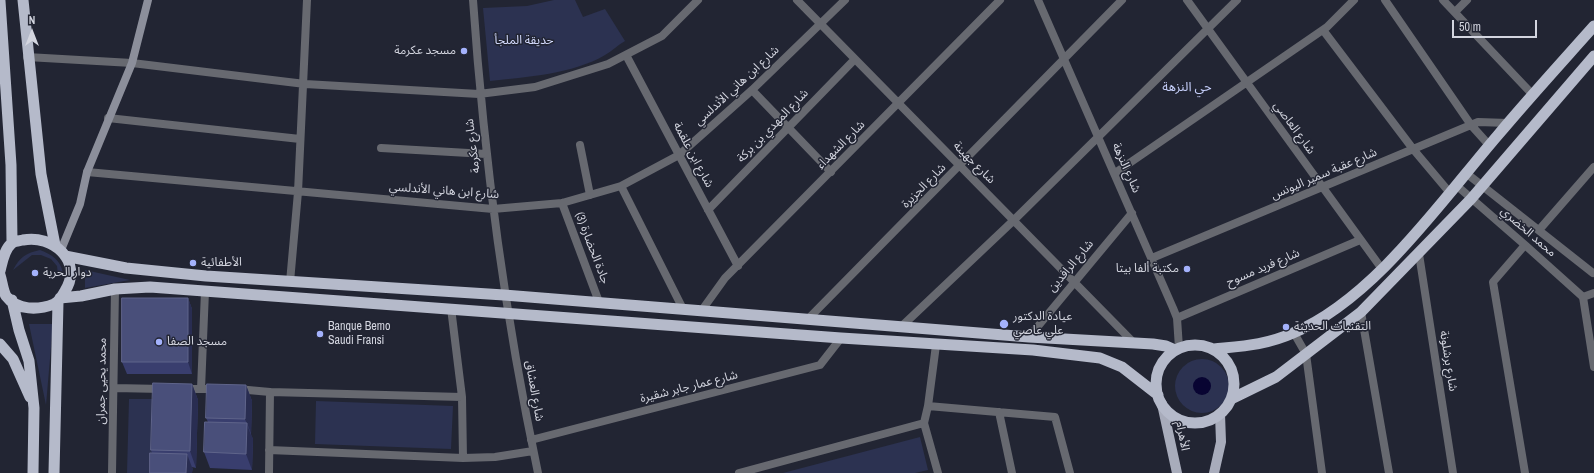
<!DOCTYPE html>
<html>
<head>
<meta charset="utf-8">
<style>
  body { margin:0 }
  #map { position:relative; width:1594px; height:473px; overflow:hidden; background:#222533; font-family:"Archivo Narrow",sans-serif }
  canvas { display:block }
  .north { position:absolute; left:12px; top:12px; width:40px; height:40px; -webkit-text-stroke:3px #222533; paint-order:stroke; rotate:0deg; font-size:11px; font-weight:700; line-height:16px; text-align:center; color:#d3d5df }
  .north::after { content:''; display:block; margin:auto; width:14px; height:18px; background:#d3d5df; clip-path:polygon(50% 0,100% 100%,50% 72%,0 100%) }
  .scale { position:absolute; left:1452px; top:20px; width:85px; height:18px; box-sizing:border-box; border:2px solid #d3d5df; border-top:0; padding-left:5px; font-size:12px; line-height:14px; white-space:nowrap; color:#d3d5df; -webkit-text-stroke:3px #222533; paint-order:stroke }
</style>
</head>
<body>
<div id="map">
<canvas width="1594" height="473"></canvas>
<div class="north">N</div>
<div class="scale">50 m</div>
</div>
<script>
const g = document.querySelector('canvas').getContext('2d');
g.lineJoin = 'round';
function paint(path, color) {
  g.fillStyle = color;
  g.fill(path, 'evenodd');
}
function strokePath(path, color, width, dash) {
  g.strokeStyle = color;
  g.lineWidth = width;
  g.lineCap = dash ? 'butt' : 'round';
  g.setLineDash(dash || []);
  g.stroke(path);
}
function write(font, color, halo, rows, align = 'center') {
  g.font = font + ' "Archivo Narrow","Noto Sans Arabic",sans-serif';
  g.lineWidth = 3;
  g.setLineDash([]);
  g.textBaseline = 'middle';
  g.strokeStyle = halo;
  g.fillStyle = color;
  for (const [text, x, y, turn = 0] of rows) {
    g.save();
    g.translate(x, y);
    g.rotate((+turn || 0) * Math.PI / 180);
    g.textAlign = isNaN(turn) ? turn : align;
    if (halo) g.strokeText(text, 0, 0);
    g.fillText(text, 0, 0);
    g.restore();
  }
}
paint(new Path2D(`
  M554,0H575L583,17L605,9L625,41C618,45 612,51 605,55C573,74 526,77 490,81L483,8L527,6Z
  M40,250C52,255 60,259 63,273L58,275L57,266L51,259L41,255H32L13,270C20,257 26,253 40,250Z
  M85,270L130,280L85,288Z
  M29,324H53L46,405Z
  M1175 386a27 27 0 1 1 54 0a27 27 0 1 1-54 0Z
  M129,399H156L154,473H127Z
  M316,401L453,406L451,449L315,444Z
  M920,437L928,470L915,473H783Z`), '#2c3251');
paint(new Path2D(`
  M1193 386a9 9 0 1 1 18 0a9 9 0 1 1-18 0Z`), '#080432');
strokePath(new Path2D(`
  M473,0C484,159 505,317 538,473
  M797,0L1134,343
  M1038,0L1173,308L1177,318L1179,348
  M1187,0L1382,269
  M1385,0L1471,125L1489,145
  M1443,0L1533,95
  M1455,12L1467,0
  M1323,30L1413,149L1450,193
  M626,55L738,266
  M27,57L132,63L305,84L479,94L535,87L608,64L662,36L698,0
  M752,90L831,172
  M108,118L300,139
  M580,145L590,195
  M381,148L486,154
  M87,172L493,209L562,203L621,186L679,155L752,90L845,0
  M1115,173L1327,27L1354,0
  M1466,173L1593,273
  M1456,185L1525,245L1583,297
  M621,186L683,309
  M562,203L599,302
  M708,210L855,59
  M1539,230L1594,167
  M1419,254L1453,473
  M1152,258L1478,122L1508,123
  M290,282L298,192L307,0
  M451,308L462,397L463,458
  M702,310L725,278L1000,0
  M1361,312L1389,473
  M1177,318L1360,240
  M808,319L1122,0
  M902,326L1014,220L1237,0
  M1294,333L1306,354L1322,473
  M1029,337L1132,213
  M114,388L163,389
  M183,389H217
  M201,389L205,291
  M237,389L270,392L269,473
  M270,392L462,397
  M928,406L1055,417L1070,473
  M999,412L1012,473
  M924,423L938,473
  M531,440L820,365L841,338
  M269,450L463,458L495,457L533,451
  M112,473L115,289
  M739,473L924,423L928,406L936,345
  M1525,473L1493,282L1525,245`), '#676970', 8);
strokePath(new Path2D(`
  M1594,293L1583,297L1594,367`), '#676970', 8);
strokePath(new Path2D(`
  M61,250L80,204L87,172L132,63L148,0`), '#8c8f9b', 8);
strokePath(new Path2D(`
  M1162,404L1177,473
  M1214,473L1221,442L1220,414`), '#a8acbb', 10);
strokePath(new Path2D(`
  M23,0L41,174L55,245
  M0,1L11,165L12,242
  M65,256L126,268L206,276L504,295L1029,337L1153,344L1166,346L1175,350
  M0,271C2,263 4,250 11,244C14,241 19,241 23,240C52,234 84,261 65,291C62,296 60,301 54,304C39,310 17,311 6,296C3,291 2,281 0,275
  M60,298L81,296L115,289L150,287L841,338L1033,350L1100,358L1122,367L1158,395
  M12,300L19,330L29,361L34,408L33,473
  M0,344L13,359L30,397
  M1156 384a39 39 0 1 1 78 0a39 39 0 1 1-78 0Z
  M1214,349C1243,346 1266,345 1293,333C1374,299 1442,200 1498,135C1529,98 1562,62 1594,26
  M1231,399L1276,377L1361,312L1471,199L1594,56
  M54,473L58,302`), '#b5baca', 11);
paint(new Path2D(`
  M188,298L192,309V374H127L122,362Z
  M192,384L198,400L196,468L192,467L193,470L152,453L151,450Z
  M246,385L252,401L251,435L253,439L252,470L210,468L204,452L208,422L206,418Z`), '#393e6e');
paint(new Path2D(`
  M188,298L192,309V374L188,362Z
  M192,384L198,400L196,468L190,451Z
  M246,385L252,401L251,435L245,419Z
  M247,423L253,439L252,470L246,454Z
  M187,454L193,470L192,473H186Z`), '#292d51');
const building = new Path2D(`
  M122,298H188V362H122Z
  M153,383L192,384L190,451L151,450Z
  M207,384L246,385L245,419L206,418Z
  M205,422L247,423L246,454L204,452Z
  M150,453L187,454L186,473H150Z`);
paint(building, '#494f7a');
strokePath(building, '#5f648a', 1);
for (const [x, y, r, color] of [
  [464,51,4,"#a4b2fc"],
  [193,263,4,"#a4b2fc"],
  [1187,269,4,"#a4b2fc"],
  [35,273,4,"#a4b2fc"],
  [1004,324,5,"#a4b2fc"],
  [1286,327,4,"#a4b2fc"],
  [320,334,4,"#a4b2fc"],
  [159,342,4,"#a4b2fc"]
]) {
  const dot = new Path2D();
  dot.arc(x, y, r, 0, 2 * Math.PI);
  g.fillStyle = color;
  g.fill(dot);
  strokePath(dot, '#222533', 1.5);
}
write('12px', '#d5dcfe', '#222533', [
  ["حديقة الملجأ",524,41]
]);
write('12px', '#d3d5df', '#222533', [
  ["مسجد عكرمة",456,51,"right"],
  ["الأطفائية",201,263],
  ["مكتبة ألفا بيتا",1179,269,"right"],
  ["دوار الحرية",43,273],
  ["عيادة الدكتور",1013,317],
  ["علي عاصي",1013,331],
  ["Banque Bemo",328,327],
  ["Saudi Fransi",328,341],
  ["التقنيات الحديثة",1294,327],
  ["مسجد الصفا",167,342]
], 'left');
write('12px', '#d3d5df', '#222533', [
  ["شارع ابن هاني الأندلسي",737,86,-43],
  ["شارع المهدي بن بركة",773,126,-46],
  ["شارع العاصي",1294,128,54],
  ["شارع الشهداء",841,145,-45],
  ["شارع عكرمة",473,146,-97],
  ["شارع ابن علقمة",693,155,62],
  ["شارع جهينة",974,163,45],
  ["شارع النزهة",1126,168,66],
  ["شارع عقبة سمير اليونس",1324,174,-23],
  ["شارع الجزيرة",924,186,-45],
  ["شارع ابن هاني الأندلسي",444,191,4],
  ["محمد الخضري",1528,232,41],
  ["جادة الحضارة (3)",592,248,69],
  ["شارع الرافدين",1071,266,-50],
  ["شارع فريد مسوح",1263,268,-23],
  ["شارع برشلونة",1448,361,81],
  ["محمد يحيى جمران",102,381,-89],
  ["شارع عمار جابر شقيرة",689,387,-14],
  ["شارع العشاق",534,391,80],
  ["الأهرام",1182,436,79]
]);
write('13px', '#c4cdf8', '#222533', [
  ["حي النزهة",1187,88]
]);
</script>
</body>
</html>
